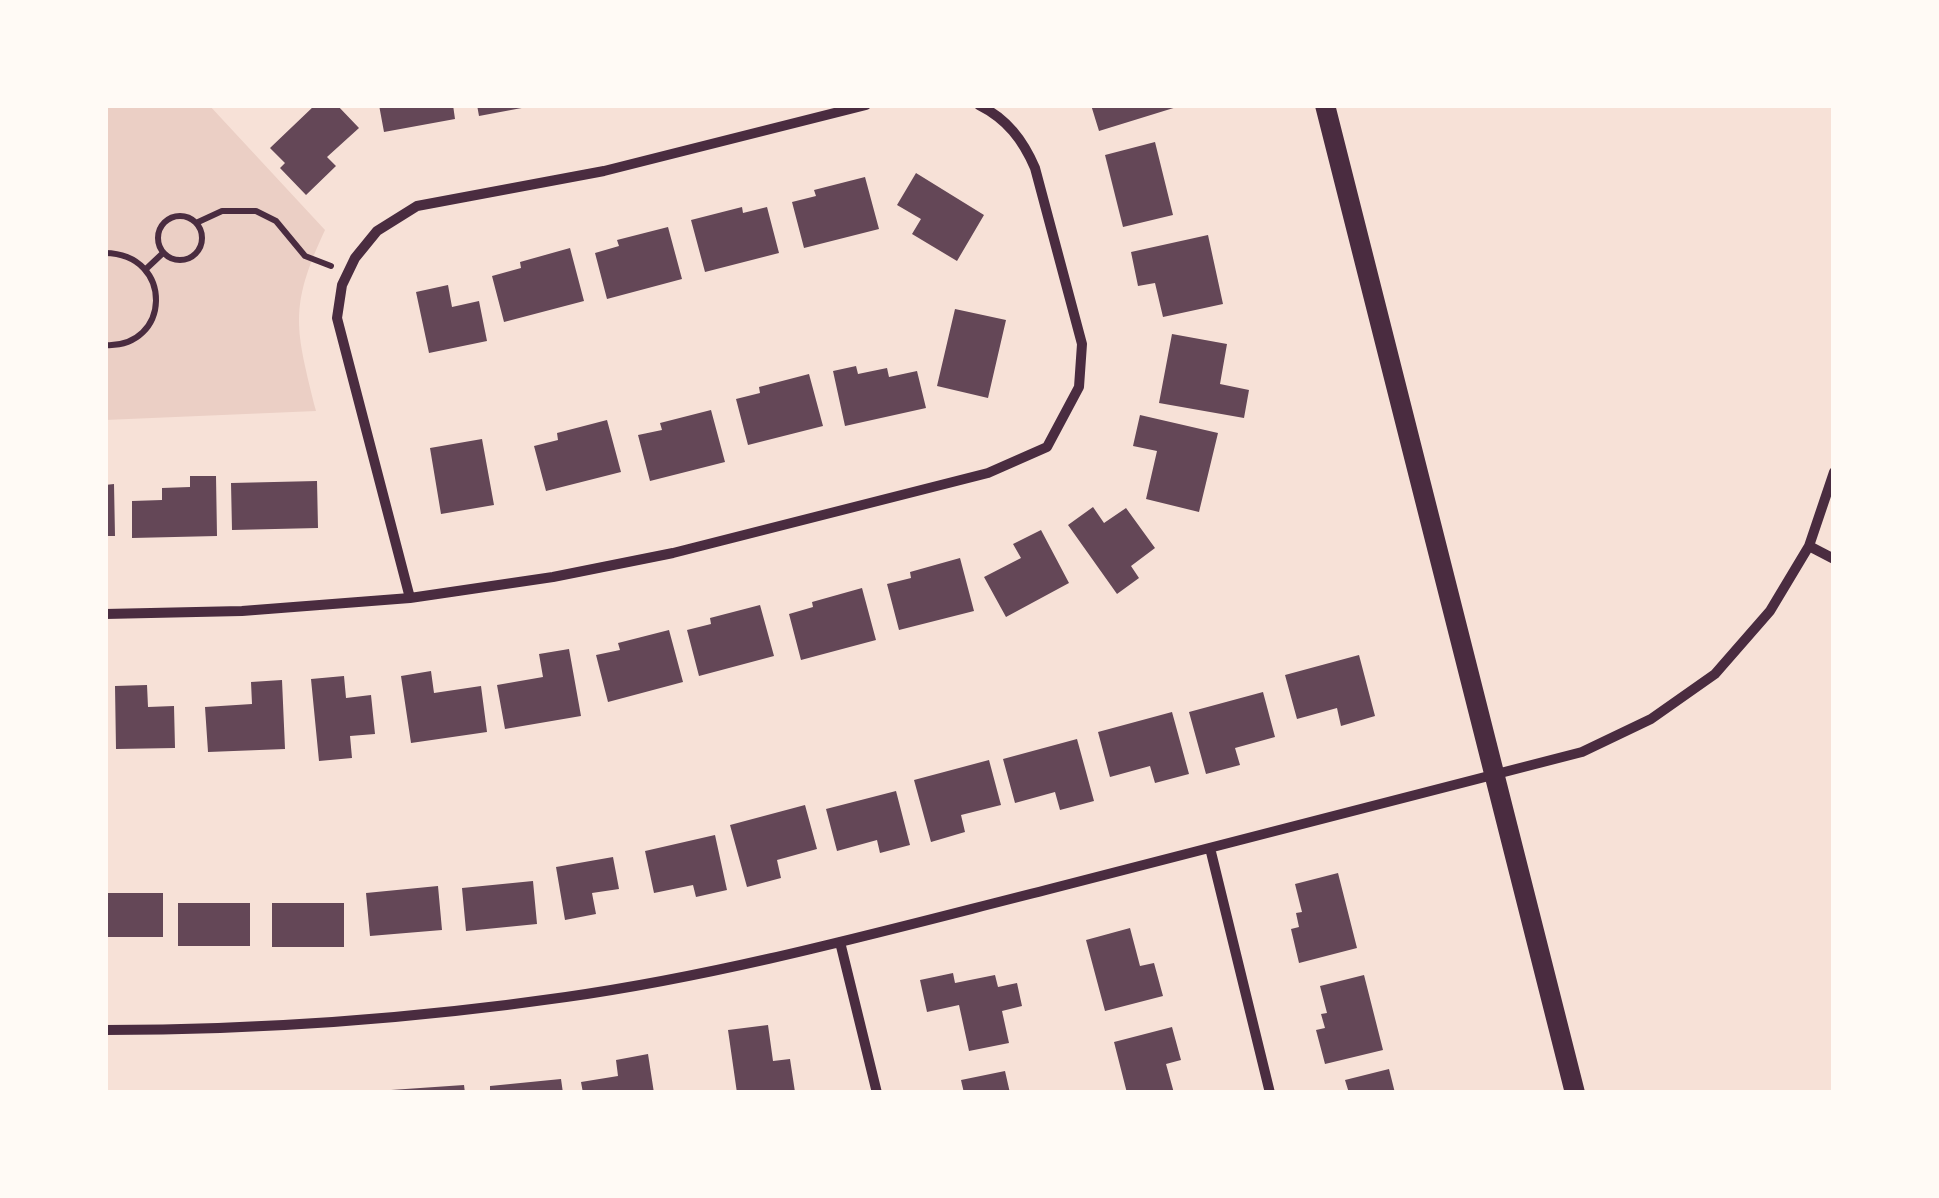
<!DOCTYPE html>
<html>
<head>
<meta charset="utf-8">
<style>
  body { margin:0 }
  #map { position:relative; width:1939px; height:1198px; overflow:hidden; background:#f7e1d7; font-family:Manrope,sans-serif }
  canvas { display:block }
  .frame { position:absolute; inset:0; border:108px solid #fffaf5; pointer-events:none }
</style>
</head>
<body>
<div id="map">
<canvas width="1939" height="1198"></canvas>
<div class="frame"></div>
</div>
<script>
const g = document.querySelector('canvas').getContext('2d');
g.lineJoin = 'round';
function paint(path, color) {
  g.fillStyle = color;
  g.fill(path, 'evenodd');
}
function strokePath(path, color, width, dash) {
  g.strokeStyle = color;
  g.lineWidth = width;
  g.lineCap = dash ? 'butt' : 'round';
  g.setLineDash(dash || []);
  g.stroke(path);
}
paint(new Path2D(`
  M105,105H209L325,230C288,309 296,329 316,411L105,420Z`), '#ebcfc5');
paint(new Path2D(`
  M315,105H337L359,128L327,157L336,166L306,195L280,168L285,163L270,148Z
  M379,105H453L455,119L384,132Z
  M477,105H527V107L479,116Z
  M1091,105H1180V106L1099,131Z
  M1155,142L1173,215L1123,227L1105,155Z
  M916,173L984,215L957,261L912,234L921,219L897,205Z
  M865,177L879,229L804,248L792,202L816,196L814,190Z
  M742,207L743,213L767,207L779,253L705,272L691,220Z
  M668,227L682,279L607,299L595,253L619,246L617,240Z
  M1208,235L1223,304L1163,317L1155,283L1138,286L1131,252Z
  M570,248L584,301L504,322L492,276L521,268L520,262Z
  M448,285L452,307L479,301L487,341L429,353L416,292Z
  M955,309L1006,320L988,398L937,386Z
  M1172,334L1227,344L1220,384L1249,390L1244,418L1159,403Z
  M856,366L858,374L887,368L889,377L917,371L926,408L845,426L833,371Z
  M809,374L823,426L748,445L736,399L760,393L759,387Z
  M711,410L725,462L650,481L638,435L662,430L660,423Z
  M1140,415L1218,433L1199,512L1146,499L1157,451L1133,446Z
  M607,420L621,472L546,491L534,446L558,440L557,433Z
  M482,439L494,505L441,514L430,448Z
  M190,476H216L217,536L132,538V501L162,500V488L190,487Z
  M317,481L318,528L232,530L231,483Z
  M114,484L115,536H105V485Z
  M1093,507L1104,523L1126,508L1155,548L1131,566L1139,578L1117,594L1068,525Z
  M1041,530L1069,583L1006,617L984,577L1021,558L1013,544Z
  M960,558L974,611L899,630L887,584L911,578L910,572Z
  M862,588L876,640L801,660L789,614L813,607L812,602Z
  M760,605L774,656L699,676L687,630L711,624L710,618Z
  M669,630L683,682L608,702L596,655L620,650L618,643Z
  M569,649L581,716L505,729L497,685L543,677L539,654Z
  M1359,655L1375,716L1341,726L1337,708L1297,719L1285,675Z
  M431,671L434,693L481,686L487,732L411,743L401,676Z
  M344,676L346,698L371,695L375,734L350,736L352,758L319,761L311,679Z
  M282,680L285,749L208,752L205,707L252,704L251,682Z
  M147,685L148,707L174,706L175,748L116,749L115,686Z
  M1263,692L1275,737L1235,748L1240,765L1206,774L1189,712Z
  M1172,712L1189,774L1155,783L1150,766L1110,777L1098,732Z
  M1077,739L1094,801L1060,810L1055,792L1015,803L1003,759Z
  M989,760L1001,805L961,815L965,832L931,842L914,780Z
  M896,791L910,845L880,853L877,840L837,851L826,809Z
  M805,805L817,849L777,860L781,878L747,887L730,825Z
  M715,835L727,890L696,897L693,885L654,893L645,851Z
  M613,857L619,889L592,893L596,914L565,920L556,867Z
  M1338,873L1357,948L1299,963L1291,929L1299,927L1296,913L1302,912L1295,884Z
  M533,881L537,924L466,931L462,888Z
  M438,886L442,930L370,936L366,893Z
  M105,893H163V937H105Z
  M178,903H250V946H178Z
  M272,903H344V947H272Z
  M1130,928L1140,966L1154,963L1163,996L1105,1011L1086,940Z
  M953,973L955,983L995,975L998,987L1017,983L1022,1006L1002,1011L1009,1043L969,1051L959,1005L927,1012L920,980Z
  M1364,975L1383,1050L1325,1064L1316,1030L1325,1028L1321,1014L1327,1013L1320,986Z
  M768,1025L773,1061L790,1059L795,1092L737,1093L728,1030Z
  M1172,1027L1181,1060L1166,1064L1174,1093H1127L1114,1042Z
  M648,1054L654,1093H583L581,1082L618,1076L616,1060Z
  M1389,1069L1395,1093H1349L1345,1080Z
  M1005,1071L1010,1093H964L961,1080Z
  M561,1079L563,1093H490V1086Z
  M464,1085L465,1093H391V1090Z`), '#644757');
strokePath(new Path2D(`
  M158 238a22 22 0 1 1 44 0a22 22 0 1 1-44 0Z
  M196,223L222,211H256L276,221L305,256L331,266
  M105,253C175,254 171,349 105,345
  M146,269L163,253`), '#4a2c40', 6);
strokePath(new Path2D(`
  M866,105L604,171L417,206L377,231L355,258L342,285L337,318L410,598L553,577L673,553L988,473L1047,447L1079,387L1082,344L1035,168C1023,140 1007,119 979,105
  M1809,546L1834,559
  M105,614L242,611L410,598
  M1210,848L1270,1093
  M840,942L877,1093
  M105,1030C260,1030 413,1019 566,997C728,974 887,930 1046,890C1224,844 1403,799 1582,752L1651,719L1715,674L1770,611L1809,546L1834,472`), '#4a2c40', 10);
strokePath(new Path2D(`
  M1325,105L1575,1093`), '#4a2c40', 20);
</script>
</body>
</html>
